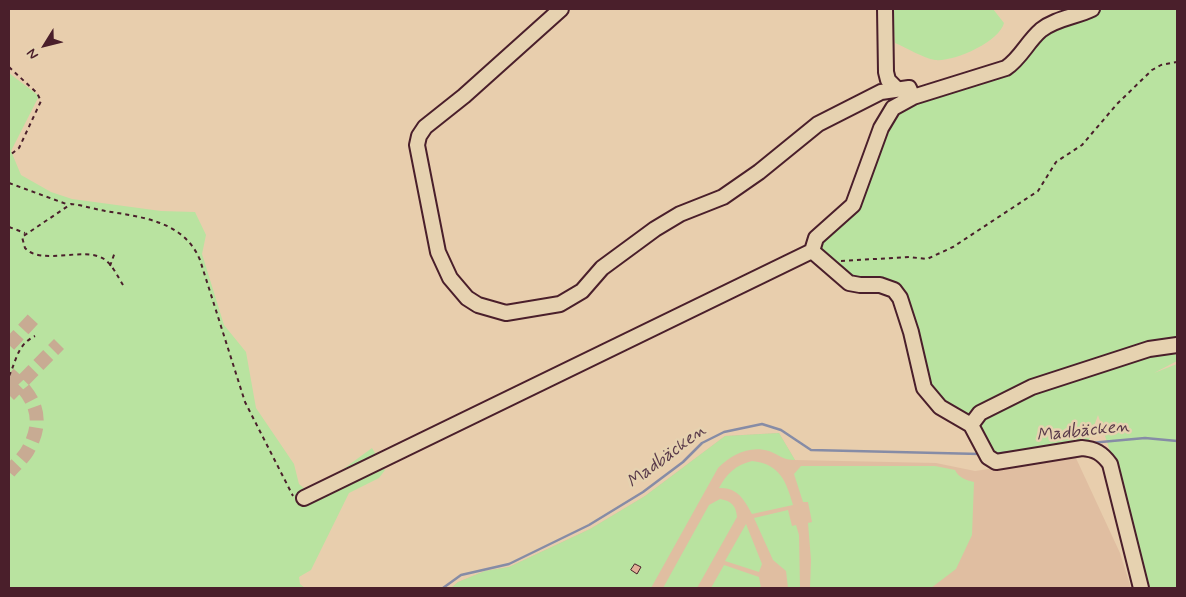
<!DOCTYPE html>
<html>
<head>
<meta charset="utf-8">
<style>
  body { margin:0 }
  #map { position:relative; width:1186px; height:597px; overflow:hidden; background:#e8cead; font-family:Mynerve,sans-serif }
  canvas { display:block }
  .frame { position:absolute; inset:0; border:10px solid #4a1f2b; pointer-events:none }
  .north { position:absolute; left:20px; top:20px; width:50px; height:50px; -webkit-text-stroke:4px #e6d2b0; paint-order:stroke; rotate:234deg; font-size:14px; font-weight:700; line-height:20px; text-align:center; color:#4a1f2b }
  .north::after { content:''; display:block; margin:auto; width:18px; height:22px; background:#4a1f2b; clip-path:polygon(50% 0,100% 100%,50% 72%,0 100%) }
</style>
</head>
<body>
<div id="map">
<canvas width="1186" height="597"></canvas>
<div class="frame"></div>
<div class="north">N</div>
</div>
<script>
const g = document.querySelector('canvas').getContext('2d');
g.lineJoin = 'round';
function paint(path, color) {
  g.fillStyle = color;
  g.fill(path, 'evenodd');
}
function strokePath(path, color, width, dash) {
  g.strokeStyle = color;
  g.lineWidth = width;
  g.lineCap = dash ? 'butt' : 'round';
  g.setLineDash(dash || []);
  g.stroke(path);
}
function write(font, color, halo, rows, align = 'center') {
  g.font = font + ' Mynerve,sans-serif';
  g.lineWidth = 5;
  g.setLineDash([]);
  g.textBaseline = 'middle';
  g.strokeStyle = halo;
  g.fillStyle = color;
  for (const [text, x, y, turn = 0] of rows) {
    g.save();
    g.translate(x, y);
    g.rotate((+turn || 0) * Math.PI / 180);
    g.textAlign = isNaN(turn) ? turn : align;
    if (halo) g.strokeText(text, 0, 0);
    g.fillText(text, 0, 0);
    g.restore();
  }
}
paint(new Path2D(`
  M779,433L795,460L936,463L975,471L1075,456L1120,553L1131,588H451L458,582L485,571L509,567L590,529L645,496L725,436Z`), '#e0bea1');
paint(new Path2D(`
  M892,9H993L1004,23C999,42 954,62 935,60C923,58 907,48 895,43Z
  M1102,9H1177V361L1154,373L1177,364V588H1144L1111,454L1098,415L1089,440L996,458L967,417L934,398L906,301L850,278L820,248L823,242L859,209L881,144L895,116L910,104L1002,77L1052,26L1074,22Z
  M9,73L39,96L11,151L21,175L51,192L72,199L161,211L195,212L206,235L202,254L224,325L246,352L256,408L294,464L299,484L306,490L331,478L372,448L385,470L379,478L349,493L311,570L299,577L300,584L305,588H9Z
  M779,433L795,460C783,460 779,455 769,451C749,445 731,455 718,468L651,588H451L458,582L485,571L509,567L590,529L645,496L725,436Z
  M752,461C780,464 786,481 793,505L752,514C744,499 737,487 719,488C727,473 736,465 752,461Z
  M801,466H935L955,470C959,478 966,480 974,482L972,535L956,569L931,588H810L811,560L808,523L812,522L808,502H803L794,474Z
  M720,499C732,501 736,506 737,517L697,588H663L709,505Z
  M788,510L792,526L796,525L799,535L800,588H788L786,571L773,560L754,518Z
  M746,524L762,564L759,572L725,561Z
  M724,565L759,577L761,588H711Z`), '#b9e3a0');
strokePath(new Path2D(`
  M1090,443L1145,438L1177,441
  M993,454L1030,450
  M443,588L461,575L509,564L589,525L643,492L683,462L702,443L724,432L762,424L781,430L811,450L980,454`), '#868ca6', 2.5);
const building = new Path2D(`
  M635,564L641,567L637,574L631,570Z`);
paint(building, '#e2af97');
strokePath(building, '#4a1f2b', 1);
strokePath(new Path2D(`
  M9,345L35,317
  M9,374C33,395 46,416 29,448C25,457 15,465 9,472
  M9,395L59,344`), '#c8ab93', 14, [14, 7]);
const minor = new Path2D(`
  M561,9L464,96L425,127L419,136L417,145L438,252L450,278L467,298L478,305L506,313L560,304L582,291L602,268L655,229L680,214L723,197L759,172L818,124L881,92L909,88L913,97
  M885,9L886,72L888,80L897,89
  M971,425L940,407L924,388L911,332L900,298L894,290L880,285H860L849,283L812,251L816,238L853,205L881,128L893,108L913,97L1006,68C1021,58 1027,42 1041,30C1056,18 1076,17 1092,9
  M304,498L812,251
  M1141,588L1110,464C1102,453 1095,449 1082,448L996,462L988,457L971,425L980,413L1032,387L1149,349L1177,345`);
strokePath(minor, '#4a1f2b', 18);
strokePath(new Path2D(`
  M9,67L37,93L41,101L19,148L9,156
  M9,183L69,205
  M9,227L25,233
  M841,261L909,257L927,259L953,247L1038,191L1056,162L1082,145L1117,104L1152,70L1161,65L1177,62
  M110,266L115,252
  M123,285C118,277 112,264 104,259C84,246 41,266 25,248L22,237L71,204C82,205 94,209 105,211C142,217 184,221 200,260L245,402L293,496
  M9,376C17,359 17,345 35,336`), '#4a1f2b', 2, [4, 4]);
strokePath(minor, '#e6d2b0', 14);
write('italic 18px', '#593a4a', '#e6d2b0', [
  ["Madbäcken",1083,432,-6],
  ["Madbäcken",667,457,-37]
]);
</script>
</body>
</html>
